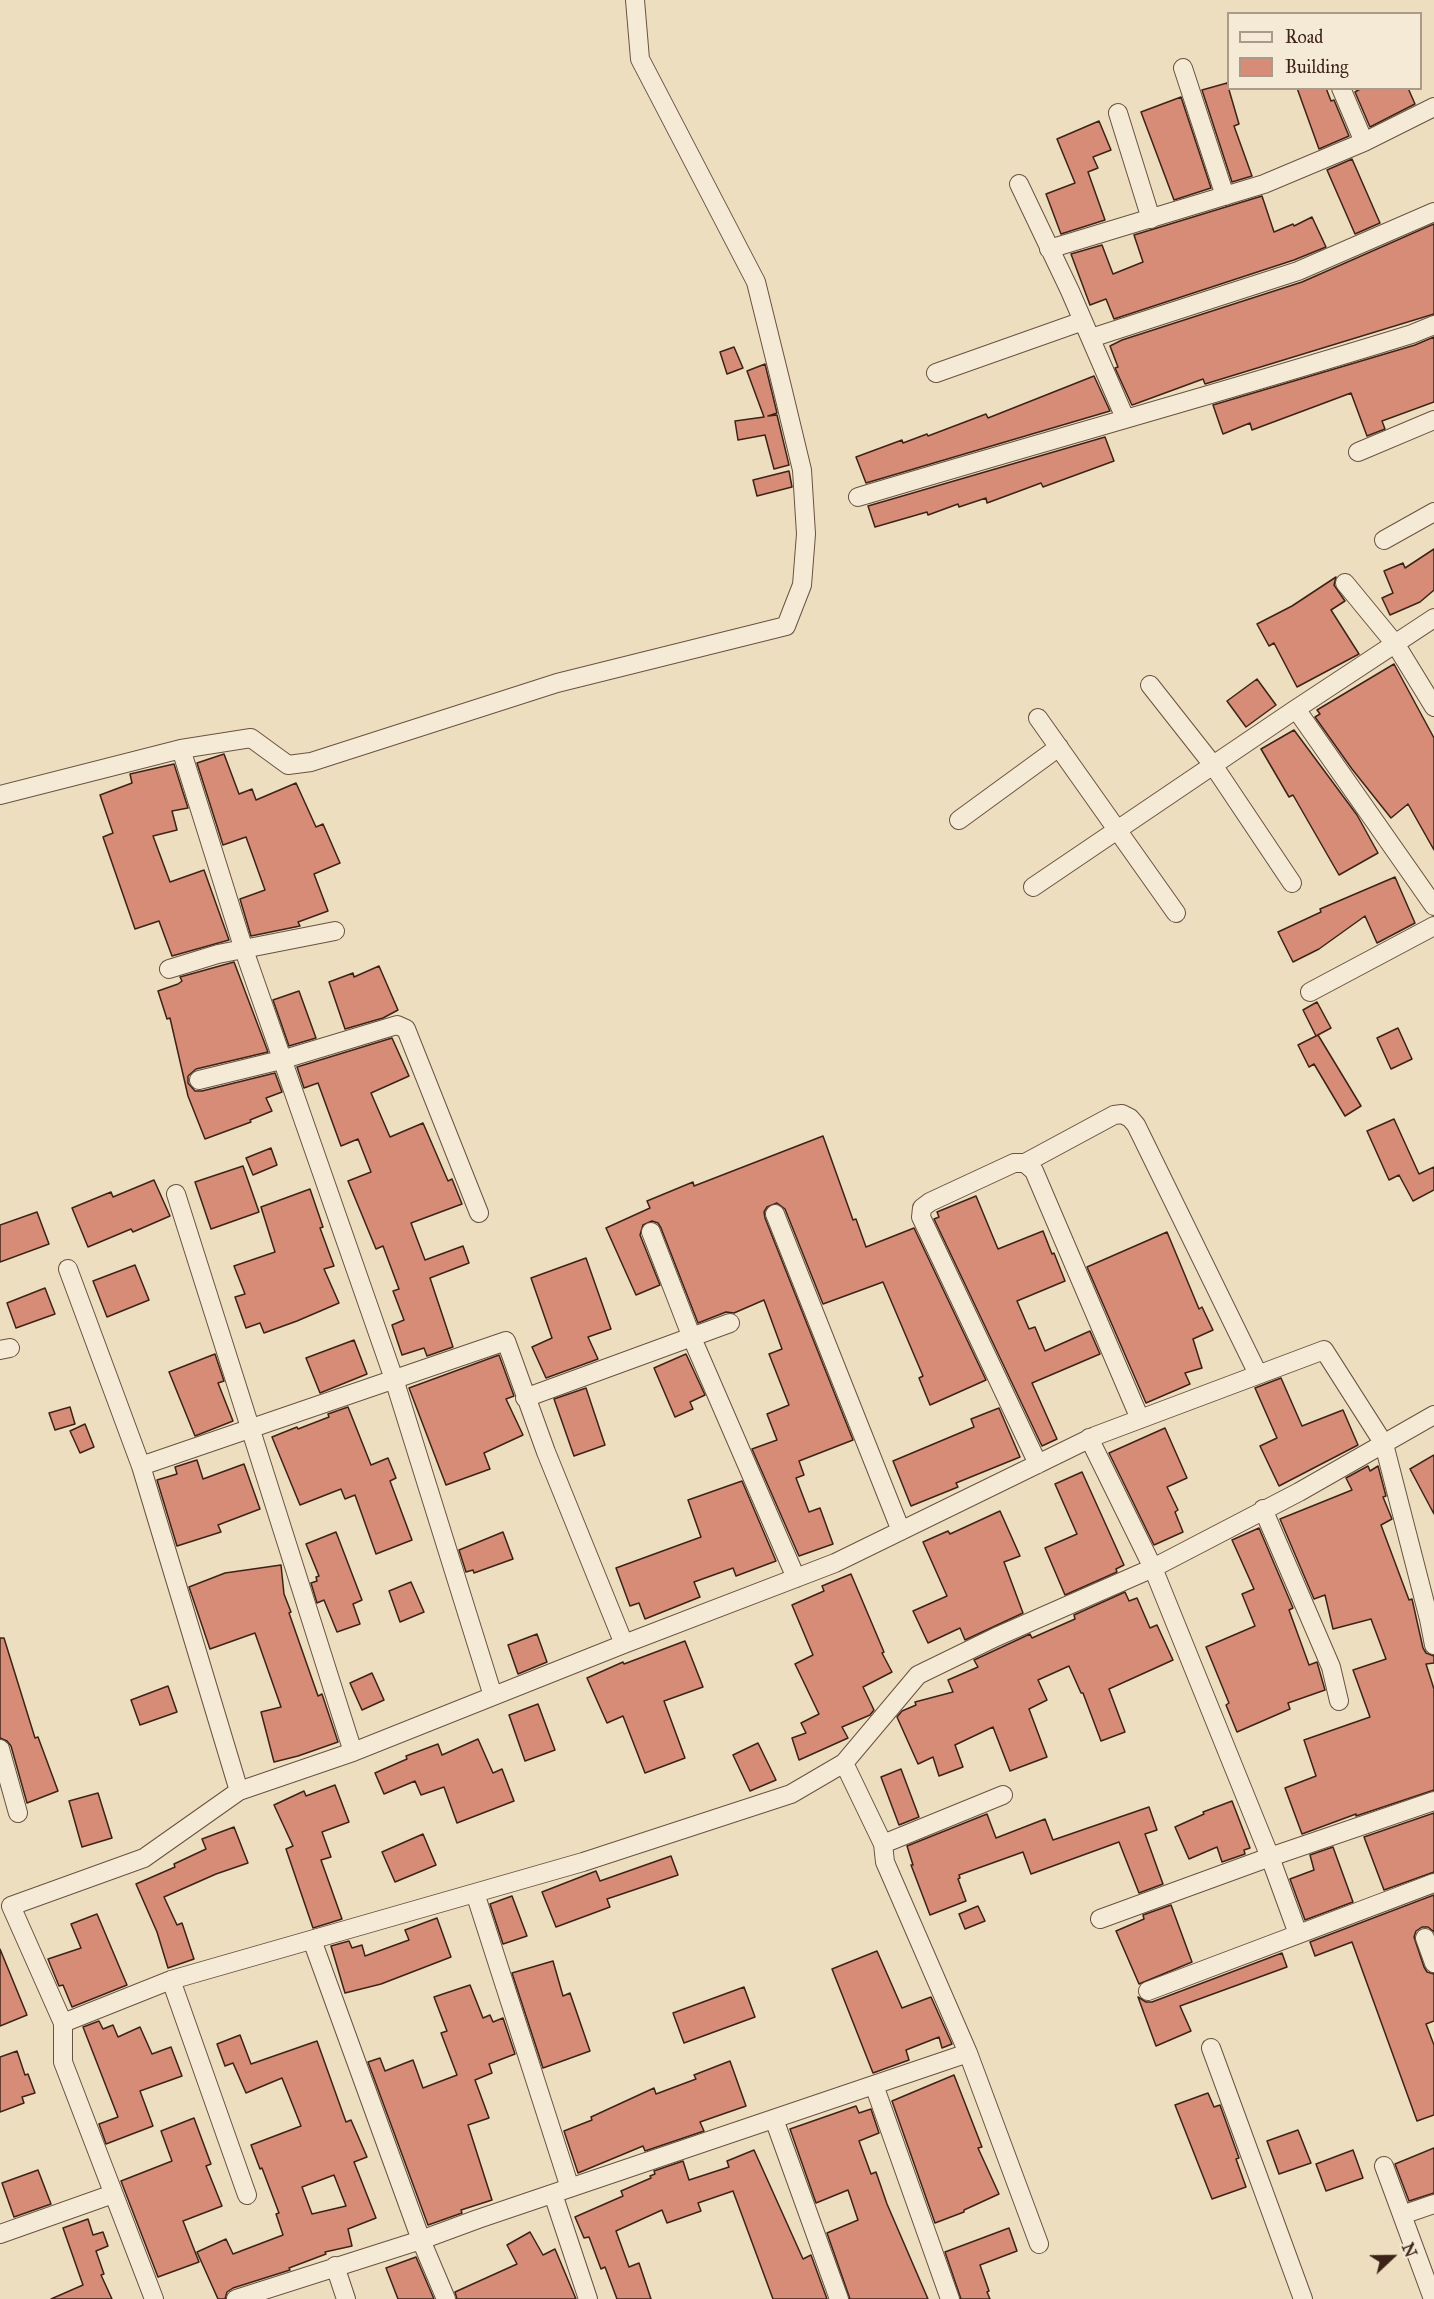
<!DOCTYPE html>
<html>
<head>
<meta charset="utf-8">
<style>
  body { margin:0 }
  #map { position:relative; width:1434px; height:2299px; overflow:hidden; background:#eedec0; font-family:"IM FELL Great Primer",serif }
  canvas { display:block }
  .legend { position:absolute; left:1227px; top:12px; width:195px; height:78px; box-sizing:border-box; background:#f4ead6; border:2px solid #ab9a8a; margin:0; padding:8px 10px; list-style:none; font-size:18px; color:#3d2317 }
  .legend li { display:flex; align-items:center; gap:12px; height:30px }
  .legend b { width:30px; border:2px solid #ab9a8a }
  .north { position:absolute; left:1362px; top:2227px; width:60px; height:60px; -webkit-text-stroke:4px #f4ead6; paint-order:stroke; rotate:68deg; font-size:16px; font-weight:700; line-height:24px; text-align:center; color:#3d2317 }
  .north::after { content:''; display:block; margin:auto; width:21px; height:27px; background:#3d2317; clip-path:polygon(50% 0,100% 100%,50% 72%,0 100%) }
</style>
</head>
<body>
<div id="map">
<canvas width="1434" height="2299"></canvas>
<ul class="legend">
<li><b style="height:8px;background:#f4ead6"></b>Road</li>
<li><b style="height:16px;background:#d78c77"></b>Building</li>
</ul>
<div class="north">N</div>
</div>
<script>
const g = document.querySelector('canvas').getContext('2d');
g.lineJoin = 'round';
function paint(path, color) {
  g.fillStyle = color;
  g.fill(path, 'evenodd');
}
function strokePath(path, color, width, dash) {
  g.strokeStyle = color;
  g.lineWidth = width;
  g.lineCap = dash ? 'butt' : 'round';
  g.setLineDash(dash || []);
  g.stroke(path);
}
const building = new Path2D(`
  M1227,83L1239,124L1234,126L1252,176L1232,182L1202,90Z
  M1297,88H1326L1331,101L1334,100L1349,136L1319,149Z
  M1362,88H1408L1415,104L1370,127L1355,92Z
  M1181,97L1211,188L1174,200L1141,112Z
  M1099,121L1111,150L1093,157L1098,168L1088,172L1105,220L1061,234L1046,194L1075,183L1057,139Z
  M1352,159L1380,223L1355,234L1327,170Z
  M1262,196L1274,232L1293,224L1294,226L1312,217L1326,247L1294,260L1114,319L1106,299L1090,305L1071,254L1102,245L1113,274L1143,262L1134,235Z
  M1434,224V314L1205,384L1203,379L1135,404L1132,405L1131,403L1115,368L1118,367L1110,346L1122,340L1302,282Z
  M1434,337V402L1382,421L1385,429L1367,436L1351,393L1252,430L1250,423L1223,434L1213,405L1415,345Z
  M734,347L743,368L727,374L720,352Z
  M765,364L777,413L768,416L777,415L789,465L774,469L765,435L738,440L735,421L764,417L747,371Z
  M1094,376L1110,411L866,483L856,457L902,440L903,443L927,434L928,436L986,414L988,418Z
  M1105,437L1114,461L1043,487L1041,483L987,503L986,498L959,507L958,504L928,515L927,512L875,527L868,506Z
  M789,471L792,487L757,496L753,480Z
  M1434,549V590L1420,602L1390,615L1382,598L1393,593L1384,571L1403,563L1405,568Z
  M1336,577L1334,585L1345,601L1331,610L1359,654L1297,687L1274,643L1269,646L1257,624L1292,606Z
  M1394,664L1434,738V850L1408,804L1391,818L1352,769L1315,717L1320,714L1317,710Z
  M1257,679L1276,705L1246,727L1227,701Z
  M1294,730L1357,815L1378,853L1339,875L1293,795L1289,797L1261,749Z
  M224,754L239,794L252,789L256,800L296,783L316,827L323,824L340,863L314,874L328,911L298,922L300,926L251,936L240,899L265,890L246,837L223,845L197,763Z
  M174,764L188,808L172,811L177,830L153,836L170,882L204,870L229,940L172,956L159,921L135,929L103,837L113,833L100,795L132,783L130,774Z
  M1395,877L1415,923L1377,943L1365,916L1319,949L1293,962L1278,932L1321,912L1320,909Z
  M234,962L268,1052L196,1069L188,1076V1083L195,1091H202L275,1073L282,1092L266,1098L272,1111L250,1120L251,1122L205,1139L188,1096L170,1018L167,1019L158,991L178,984L182,981L180,977Z
  M379,966L398,1010L383,1018L345,1029L329,982L353,973L354,977Z
  M299,991L316,1038L289,1046L273,1000Z
  M1317,1002L1331,1028L1316,1036L1303,1010Z
  M1398,1028L1412,1059L1391,1069L1377,1038Z
  M1318,1035L1361,1106L1345,1116L1314,1064L1309,1067L1298,1045Z
  M392,1038L409,1076L371,1093L390,1137L423,1123L448,1181L452,1179L462,1204L411,1223L425,1260L463,1246L469,1263L430,1278L453,1347L427,1356L424,1348L402,1355L392,1325L404,1320L393,1291L399,1289L383,1246L376,1249L348,1181L371,1172L358,1139L341,1146L318,1083L304,1088L297,1067Z
  M1394,1119L1419,1174L1434,1167V1190L1413,1201L1399,1175L1389,1180L1367,1131Z
  M823,1136L853,1220L856,1219L866,1247L914,1228L986,1380L930,1405L919,1378L923,1376L883,1282L823,1304L785,1209L777,1203L767,1207L764,1212L765,1218L853,1440L799,1461L804,1475L796,1478L809,1512L820,1508L833,1544L799,1556L752,1449L777,1440L767,1414L789,1405L769,1354L782,1349L764,1300L734,1313L726,1312L698,1323L661,1228L658,1223L652,1221L643,1225L640,1235L660,1285L636,1295L606,1228L650,1208L647,1201L693,1182L694,1186Z
  M271,1148L277,1165L253,1175L246,1158Z
  M243,1166L259,1212L211,1229L195,1182Z
  M154,1180L170,1216L133,1232L131,1229L88,1247L72,1208L111,1192L113,1197Z
  M310,1189L323,1227L320,1228L334,1266L324,1269L339,1303L297,1321L264,1333L260,1323L246,1328L235,1297L245,1294L234,1266L275,1252L261,1207Z
  M976,1196L998,1249L1043,1231L1052,1254L1054,1253L1065,1281L1017,1301L1029,1329L1035,1327L1045,1351L1090,1331L1100,1354L1032,1383L1057,1439L1042,1446L934,1219L939,1217L937,1212Z
  M37,1212L49,1244L0,1262V1225Z
  M1167,1232L1199,1309L1202,1307L1213,1330L1193,1339L1202,1368L1185,1373L1190,1384L1146,1403L1087,1267Z
  M586,1258L611,1329L588,1337L598,1359L546,1378L532,1347L552,1338L531,1278Z
  M135,1265L149,1300L107,1317L93,1281Z
  M45,1288L55,1314L16,1328L7,1303Z
  M354,1340L367,1374L320,1393L306,1358Z
  M215,1354L224,1381L218,1383L233,1421L195,1436L169,1372Z
  M686,1354L705,1395L690,1402L693,1409L675,1417L654,1368Z
  M499,1355L514,1396L506,1399L523,1435L484,1453L490,1469L446,1485L409,1388Z
  M1281,1378L1302,1426L1343,1410L1358,1445L1279,1486L1260,1446L1277,1438L1255,1388Z
  M586,1388L605,1445L574,1456L554,1399Z
  M70,1407L75,1424L55,1430L49,1413Z
  M348,1407L371,1465L388,1458L396,1478L390,1481L412,1540L376,1554L355,1495L345,1499L341,1489L300,1505L272,1437L297,1427L298,1429L329,1417L328,1414Z
  M999,1408L1020,1457L956,1483L958,1487L911,1506L893,1461L974,1427L971,1419Z
  M85,1424L94,1447L80,1453L70,1431Z
  M1165,1428L1187,1478L1167,1487L1178,1510L1175,1512L1183,1532L1154,1545L1109,1453Z
  M1434,1455V1514L1410,1469Z
  M197,1460L203,1479L244,1464L260,1509L218,1525L221,1532L177,1546L157,1480L177,1474L175,1467Z
  M1368,1466L1370,1471L1378,1466L1386,1496L1383,1497L1392,1519L1381,1525L1409,1600L1412,1599L1423,1648L1426,1653L1434,1656V1663L1426,1664L1434,1689V1790L1356,1816V1814L1302,1834L1285,1788L1316,1776L1304,1740L1370,1717L1353,1670L1386,1659L1371,1619L1333,1629L1325,1595L1314,1599L1280,1519L1352,1490L1346,1478Z
  M1082,1472L1124,1565L1116,1569L1117,1572L1065,1595L1045,1548L1077,1534L1055,1484Z
  M742,1481L776,1561L736,1576L733,1568L694,1582L700,1597L645,1619L639,1603L630,1606L616,1568L701,1537L688,1500Z
  M1000,1511L1020,1556L1004,1562L1023,1613L965,1640L960,1628L928,1643L913,1611L947,1596L923,1542L948,1531L950,1534Z
  M1259,1528L1293,1608L1289,1610L1309,1665L1317,1662L1325,1690L1288,1703L1290,1709L1237,1732L1226,1705L1229,1703L1206,1647L1255,1626L1242,1594L1254,1589L1232,1540Z
  M336,1532L362,1600L353,1604L360,1624L337,1632L324,1600L317,1603L311,1583L317,1581L316,1577L319,1576L306,1544Z
  M503,1532L513,1559L474,1573L473,1570L466,1572L459,1550Z
  M281,1565L284,1594L291,1612L289,1613L318,1696L322,1694L338,1742L298,1756L274,1762L261,1712L281,1707L255,1633L210,1649L189,1587L225,1573Z
  M851,1574L884,1652L882,1653L892,1672L863,1687L874,1710L870,1715L842,1727L848,1738L799,1760L792,1738L806,1733L801,1723L819,1714L795,1664L813,1655L792,1605L824,1591L822,1586Z
  M411,1582L424,1612L400,1622L389,1591Z
  M1125,1592L1129,1601L1137,1598L1150,1628L1157,1625L1173,1660L1109,1689L1125,1732L1101,1741L1083,1693H1081L1069,1666L1038,1680L1047,1700L1029,1709L1047,1757L1010,1771L993,1727L955,1745L963,1767L939,1776L933,1757L918,1764L897,1717L902,1711L916,1705L915,1702L953,1692L948,1680L978,1667L974,1660L1030,1634L1032,1638L1075,1619L1074,1615Z
  M537,1634L547,1662L518,1674L508,1645Z
  M0,1638H4L35,1738L38,1737L58,1791L27,1803L11,1746L7,1741L0,1738Z
  M685,1641L703,1687L664,1701L685,1758L645,1773L623,1716L607,1723L587,1678L623,1662L624,1664Z
  M372,1673L384,1700L362,1710L350,1683Z
  M168,1686L177,1712L140,1725L131,1700Z
  M538,1704L555,1750L525,1761L509,1715Z
  M478,1739L493,1773L502,1769L514,1801L457,1823L444,1787L421,1795L415,1781L384,1794L375,1773L407,1759L406,1756L438,1744L442,1755Z
  M758,1743L776,1780L750,1791L733,1755Z
  M901,1769L919,1817L899,1825L881,1777Z
  M335,1785L349,1822L322,1832L331,1857L321,1860L342,1919L313,1928L286,1849L293,1846L274,1805L304,1791L306,1796Z
  M98,1793L112,1838L82,1847L69,1801Z
  M1232,1801L1250,1848L1244,1850L1245,1854L1222,1862L1217,1847L1189,1859L1175,1827L1204,1814L1203,1812Z
  M1149,1807L1157,1830L1145,1834L1163,1884L1139,1893L1119,1842L1031,1874L1023,1852L959,1875L960,1878L958,1879L966,1901L930,1915L911,1865H913L907,1846L987,1814L996,1838L1045,1819L1053,1840Z
  M1434,1813V1872L1384,1890L1364,1837Z
  M234,1827L248,1863L216,1874L164,1897L177,1925L182,1923L194,1959L168,1968L157,1932L136,1884L175,1867L174,1864L206,1849L202,1839Z
  M423,1834L436,1865L395,1882L382,1852Z
  M1333,1847L1353,1902L1305,1920L1290,1879L1314,1870L1310,1855Z
  M671,1856L678,1875L607,1899L610,1907L556,1927L542,1892L596,1871L600,1881Z
  M1434,1895V1932L1428,1927H1422L1416,1931L1414,1937L1424,1967L1427,1972L1434,1974V2021L1426,2024L1434,2045V2115L1417,2121L1352,1942L1315,1956L1310,1942Z
  M512,1896L527,1936L503,1944L490,1904Z
  M1171,1905L1192,1962L1139,1984L1116,1931L1144,1919L1143,1915Z
  M978,1906L985,1921L965,1929L959,1914Z
  M97,1914L127,1985L72,2007L63,1985L59,1986L48,1959L81,1948L71,1924Z
  M437,1918L451,1957L381,1984L345,1993L331,1946L349,1941L352,1948L362,1945L365,1956L409,1940L405,1930Z
  M0,1949L27,2015L0,2026Z
  M877,1951L902,2008L931,1997L952,2044L942,2048L939,2037L906,2050L909,2060L873,2073L832,1969Z
  M1282,1953L1287,1967L1180,2006L1191,2031L1156,2046L1138,1997L1146,2002H1152Z
  M553,1961L563,1996L570,1993L590,2051L543,2068L512,1973Z
  M470,1985L483,2018L490,2015L493,2022L503,2018L515,2054L489,2064L492,2073L475,2080L489,2118L468,2125L492,2200L461,2210L462,2213L428,2225L368,2062L380,2058L385,2071L413,2060L423,2088L457,2075L441,2033L447,2031L434,1997Z
  M744,1987L755,2017L684,2043L673,2013Z
  M99,2021L103,2029L113,2025L118,2037L140,2027L152,2054L171,2047L182,2076L140,2091L153,2126L106,2144L99,2124L118,2117L83,2027Z
  M240,2035L251,2064L317,2041L346,2122L351,2120L367,2157L354,2162L376,2218L348,2229L352,2246L325,2252L326,2254L289,2268L290,2270L233,2288L227,2292L225,2299H218L197,2252L226,2239L233,2254L283,2235L276,2214L279,2213L262,2168L260,2169L251,2145L301,2126L282,2078L246,2093L233,2063L225,2066L217,2044ZM334,2175L346,2206L312,2214L302,2187Z
  M17,2051L25,2075L28,2074L35,2093L22,2097L24,2103L0,2112V2057Z
  M730,2061L746,2106L700,2122L704,2131L645,2151L643,2146L578,2173L564,2131L592,2120L591,2117L654,2088L656,2094L696,2079L694,2075Z
  M954,2075L982,2147L978,2148L999,2194L964,2210V2212L935,2223L892,2101Z
  M1208,2093L1214,2107L1220,2105L1239,2158L1236,2159L1246,2187L1212,2199L1175,2105Z
  M856,2106L859,2113L871,2109L879,2133L859,2141L871,2174L876,2172L887,2204L928,2299H850L827,2233L858,2220L848,2190L816,2203L790,2129Z
  M194,2118L211,2164L206,2166L222,2206L183,2221L199,2262L158,2277L121,2181L172,2161L161,2131Z
  M1298,2130L1311,2163L1279,2174L1267,2141Z
  M1434,2148V2193L1409,2201L1395,2164Z
  M754,2150L803,2259L811,2255L827,2299H773L733,2191L698,2203L701,2211L667,2223L662,2210L616,2231L629,2267L639,2263L651,2299H617L605,2267L601,2269L589,2237L584,2238L575,2217L623,2196L621,2191L651,2178L650,2176L655,2174L654,2171L683,2161L689,2180L729,2167L727,2161Z
  M1353,2150L1363,2178L1326,2191L1316,2164Z
  M38,2170L51,2204L14,2217L2,2183Z
  M88,2219L93,2235L103,2232L108,2246L96,2251L104,2274L101,2275L112,2299H51L83,2285L63,2228Z
  M1009,2228L1017,2251L980,2265L989,2291L987,2292L990,2299H961L945,2252Z
  M530,2232L543,2255L555,2249L576,2299H457L455,2292L517,2264L507,2245Z
  M416,2257L434,2299H398L386,2268Z`);
paint(building, '#d78c77');
strokePath(building, '#3d2317', 1.5);
const minor = new Path2D(`
  M1183,68L1225,196
  M1341,88L1364,142
  M1118,113L1151,219
  M1019,184L1070,291L1125,418
  M1049,249L1264,184L1364,142L1434,107
  M1091,338L1298,271L1434,212
  M936,373L1083,321
  M1358,452L1434,420
  M858,497C1042,442 1228,391 1412,334L1434,325
  M1384,540L1434,512
  M1345,583L1396,645L1434,707
  M1434,618L1296,709L1434,906
  M1150,685L1213,765L1292,883
  M1038,718L1176,913
  M181,749L251,738L288,765L311,762L557,683L786,626L802,585L806,534L802,470L782,387L756,282L640,59L635,0
  M0,795L181,749L244,950L394,1379L493,1696
  M959,820L1059,747
  M1033,887L1296,709
  M169,969L218,954L335,931
  M1310,992L1434,926
  M199,1080L281,1060L397,1025L406,1029L479,1213
  M1025,1163L1114,1115L1122,1114L1130,1118L1136,1125L1258,1374
  M176,1194L353,1752
  M775,1214L901,1531
  M651,1232L692,1338L796,1578
  M68,1269L141,1466
  M0,1350L10,1348
  M525,1398L730,1323
  M1089,1438L1153,1568L1270,1857L1298,1934
  M1038,1464L921,1217L922,1208L930,1202L1014,1163H1025L1034,1171L1140,1419
  M1263,1509L1331,1667L1339,1701
  M0,1749L18,1813
  M844,1763L883,1844L885,1862L968,2053
  M239,1791L141,1466L506,1341L546,1452L624,1644
  M883,1844L1003,1795
  M475,1893L570,2188
  M1100,1919L1270,1857L1434,1801
  M1425,1938L1434,1963
  M312,1940L421,2240L446,2299
  M171,1980L247,2195
  M1148,1991L1434,1883
  M63,2023L11,1906L144,1858L239,1791L353,1752L624,1644L835,1563L1095,1436L1324,1350L1384,1444L1429,1619L1434,1645
  M1211,2048L1303,2299
  M874,2085L950,2299
  M774,2119L839,2299
  M1384,2166L1433,2299
  M553,2194L588,2299
  M1402,2215L1434,2204
  M0,2234L113,2194
  M335,2266L346,2299
  M154,2299L63,2062V2023L171,1980L583,1862L791,1794L844,1763L918,1675L996,1637L1153,1568L1299,1492L1434,1415
  M236,2299L421,2240L478,2219L968,2053L1039,2244`);
strokePath(minor, '#695241', 20);
strokePath(minor, '#f4ead6', 18);
</script>
</body>
</html>
